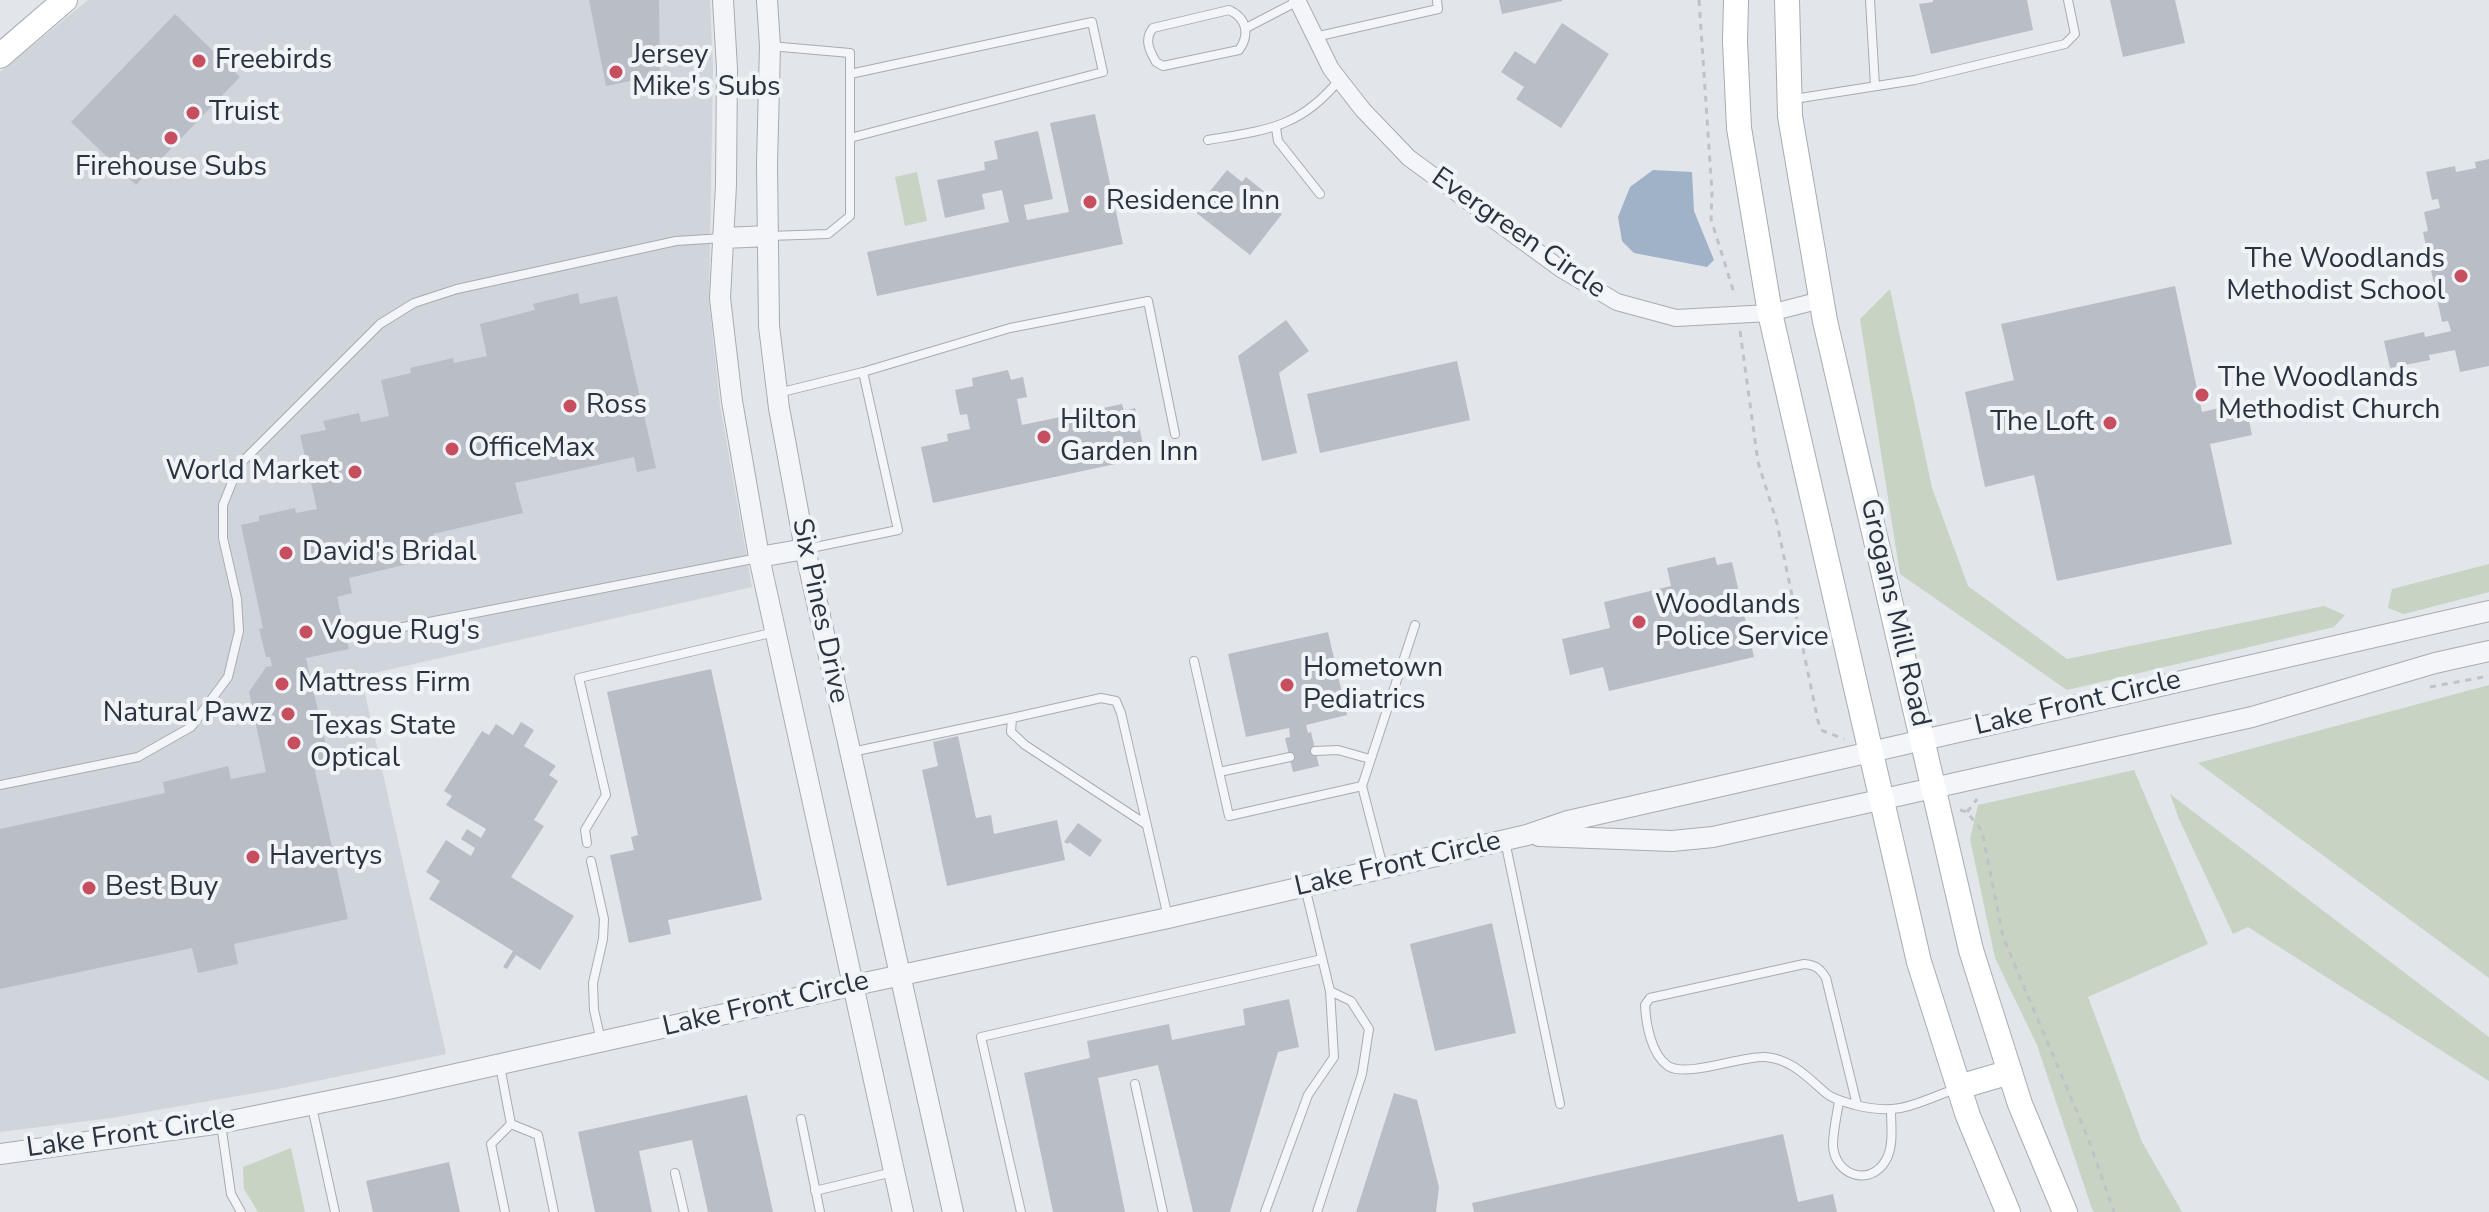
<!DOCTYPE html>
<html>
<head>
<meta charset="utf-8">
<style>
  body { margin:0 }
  canvas { display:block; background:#e2e5e9 }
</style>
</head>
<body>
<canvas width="2489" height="1212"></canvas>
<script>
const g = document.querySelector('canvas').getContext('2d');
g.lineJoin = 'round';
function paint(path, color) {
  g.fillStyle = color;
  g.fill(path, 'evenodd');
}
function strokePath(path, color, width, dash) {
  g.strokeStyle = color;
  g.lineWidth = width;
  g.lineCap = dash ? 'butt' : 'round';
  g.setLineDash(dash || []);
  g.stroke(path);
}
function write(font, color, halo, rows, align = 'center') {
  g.font = font + ' "Nunito Sans",sans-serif';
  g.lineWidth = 8;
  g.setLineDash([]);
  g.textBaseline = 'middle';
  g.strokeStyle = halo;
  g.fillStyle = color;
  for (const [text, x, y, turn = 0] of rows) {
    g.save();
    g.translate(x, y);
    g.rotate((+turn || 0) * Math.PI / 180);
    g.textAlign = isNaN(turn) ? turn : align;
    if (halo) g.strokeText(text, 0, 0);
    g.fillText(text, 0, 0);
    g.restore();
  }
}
paint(new Path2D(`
  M88,0H710L713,68L709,300L720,405L752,587L361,676L446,1054L278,1089L111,1118L0,1132V72Z`), '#d0d4db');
paint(new Path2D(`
  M917,172L927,221L905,226L895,177Z
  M1890,289L1932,488L1968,586L2067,659L2324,606L2345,615L2334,627L2067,690L1900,574L1860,319Z
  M2489,564V592L2404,614L2388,608L2392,589Z
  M2489,685V978L2198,763Z
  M2134,770L2208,944L2088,997L2142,1142L2182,1212H2094L2092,1209L2037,1045L1995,958L1970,839L1978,805Z
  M2170,794L2489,1037V1081L2248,927L2233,934L2179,819Z
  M291,1148L305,1212H258L244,1189L243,1167Z`), '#c7d3c3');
paint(new Path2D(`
  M1653,170L1692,172L1694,211L1714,260L1707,267L1634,253L1622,241L1618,217L1630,187Z`), '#9fb2c7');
paint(new Path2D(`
  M589,0H659L660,75L606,86Z
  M1499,0H1562V1L1502,14Z
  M1933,0H2027L2033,30L1931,54L1919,4L1933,2Z
  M2110,0H2175L2185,43L2123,57Z
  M175,14L240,77L136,185L71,122Z
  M1562,23L1609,54L1561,128L1516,99L1524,87L1501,72L1515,51L1535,64Z
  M1095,114L1123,244L877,296L867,252L1009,222L1002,190L982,194L985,209L945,218L937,180L985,170L984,162L998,159L994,141L1038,131L1053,199L1024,205L1027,220L1069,212L1050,123Z
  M2489,159V366L2460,372L2455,350L2429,355L2430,360L2390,368L2384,341L2424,332L2425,337L2451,331L2448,321L2442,322L2423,232L2428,231L2424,212L2440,208L2438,199L2432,200L2426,172L2455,166L2456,172L2476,168L2475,162Z
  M1227,170L1242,182L1246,177L1271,197L1267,202L1282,214L1250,255L1194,211Z
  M2175,286L2202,412L2245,402L2252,435L2210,444L2232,544L2057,581L2034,475L1985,487L1965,392L2014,380L2001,324Z
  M578,293L580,304L617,296L656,468L637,472L634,457L515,483L523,513L433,534L438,557L349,578L352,593L337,597L349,649L306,658L329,758L313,762L348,919L234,944L238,964L198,973L192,948L0,989V829L165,793L163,782L228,766L231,779L266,772L249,692L266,667L272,666L270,657H266L259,629L263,628L241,525L259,521V516L295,508L296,513L317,509L300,435L326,430L323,421L359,413L361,422L389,416L381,380L411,373L410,368L453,358L454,363L487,356L480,324L535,310L533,304Z
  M1286,320L1309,351L1279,373L1297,453L1262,461L1238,356Z
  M1457,361L1470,420L1320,453L1307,394Z
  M1008,370L1011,380L1023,377L1027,397L1017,399L1022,425L1122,404L1124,411L1135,408L1144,449L1132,452L1134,460L933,503L921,447L948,441L947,434L970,429L967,414L960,415L955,390L973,386L972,378Z
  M1715,557L1717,565L1732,562L1754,657L1609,691L1603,667L1570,675L1562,639L1610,628L1604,602L1671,586L1667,568Z
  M1328,632L1347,715L1306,725L1308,733L1311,732L1319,766L1293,772L1285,738L1290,737L1289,728L1246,737L1228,654Z
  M711,669L762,900L668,920L671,934L629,943L610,855L634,850L631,837L638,835L607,692Z
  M521,722L534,730L524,746L556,766L549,775L558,781L534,820L544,826L511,877L574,916L540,970L516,955L507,969L503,967L513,951L429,899L440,881L426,872L446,840L471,856L475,848L461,839L467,829L481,838L486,829L446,805L452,796L444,791L482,731L489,735L496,724L513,735Z
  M958,736L976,818L991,815L994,834L1057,820L1065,860L947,886L922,770L938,766L933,742Z
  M1078,823L1102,840L1090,857L1069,842L1068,844L1064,842Z
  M1492,923L1516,1033L1435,1051L1410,944Z
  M1289,999L1299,1047L1278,1052L1230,1212H1193L1158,1065L1098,1078L1125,1212H1053L1024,1073L1090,1058L1087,1041L1169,1024L1172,1040L1245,1025L1243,1009Z
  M1394,1093L1417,1100L1439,1187L1436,1212H1356Z
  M747,1095L773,1212H708L692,1140L639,1151L652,1212H595L578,1132Z
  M1783,1134L1798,1202L1833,1194L1837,1212H1474L1472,1203Z
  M449,1162L460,1212H373L366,1181Z`), '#b9bec6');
const service = new Path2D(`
  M1870,0L1875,86
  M1229,10C1247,18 1250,35 1239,50L1163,66L1156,62C1149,50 1144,39 1153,28Z
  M1246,28L1298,1
  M1315,37L1438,9L1437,0
  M850,74L1092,22L1103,72L850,138
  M1794,99L1915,80L2065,44L2075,34L2068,0
  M1276,128L1278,141L1320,194
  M1208,140C1266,130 1300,128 1339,80
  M769,236L828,234L850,216V53L770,46
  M778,393L863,372L1010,328L1148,301L1175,434
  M806,549L898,530L863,372
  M393,629L758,558
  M1194,661L1229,816L1362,786
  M1315,751L1338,750L1370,759
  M852,752L1012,718
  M1219,772L1290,757
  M0,785L138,757L191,727L228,677L239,631L237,599L223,538V505L239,465L380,324L414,303L457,289L676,241L723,238
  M1147,825L1025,745L1011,732L1012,718L1101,698L1116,701L1121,713L1168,917
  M1505,841L1560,1104
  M587,843L585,830L606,795L579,678L775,632
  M591,861L604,919L603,939L593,983L594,1010L601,1041
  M1383,867L1362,786L1415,625
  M1305,887L1330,991L1351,1001L1369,1029L1362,1074L1317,1212
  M500,1066L511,1124
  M1135,1084L1163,1212
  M1839,1101C1837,1115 1833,1131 1833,1145C1834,1175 1870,1188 1886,1160C1894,1146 1891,1126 1891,1110
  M1857,1105L1826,978C1820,968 1815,965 1804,964L1650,998L1645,1005C1646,1024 1651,1054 1668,1066C1687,1078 1740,1056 1765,1057C1792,1059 1808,1078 1827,1094C1835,1100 1845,1102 1855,1105C1899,1116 1914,1104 1955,1089
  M312,1107L335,1212
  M801,1119L820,1212
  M221,1124L231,1194L241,1212
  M511,1124L538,1135L554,1212
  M675,1173L684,1212
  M815,1191L893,1172
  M505,1212L491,1144L511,1124
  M1021,1212L981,1037L1322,959
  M1265,1212L1308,1095L1334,1057L1330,991`);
const minor = new Path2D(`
  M1297,0L1331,69L1363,110L1409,158L1561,269L1617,302L1676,318L1770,313L1821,300`);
const tertiary = new Path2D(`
  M723,0L727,68L726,185L720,298L732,401L759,557L903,1212
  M767,0L770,46L767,164L769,326L779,408L805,549L953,1212
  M724,238L768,236
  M759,557L805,549
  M1539,836L1672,841L1713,837L2252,717L2435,663L2489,651
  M0,1154L221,1123L393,1088L855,985L1168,918L1527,835L1568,821L2489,611`);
const secondary = new Path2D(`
  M1736,0L1735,41L1739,128L1770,313L1919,962L1968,1116L2008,1212
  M1787,0L1790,116L1825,321L1971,950L2020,1104L2065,1212
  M0,56L65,0
  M1959,1087L2010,1072`);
strokePath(service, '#a7acb3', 10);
strokePath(minor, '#a7acb3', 18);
strokePath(tertiary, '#a7acb3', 22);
strokePath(secondary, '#a7acb3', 26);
strokePath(new Path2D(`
  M1699,0L1712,192L1711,219L1735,296
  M1740,331L1758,462L1777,523L1818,721L1821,730L1844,739
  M2430,687L2489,676
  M1960,810L1967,812L1982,831L2003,937L2088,1138L2114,1212
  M1967,812L1977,799`), '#c0c2c8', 3, [6, 6]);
strokePath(service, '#f4f5f8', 8);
strokePath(minor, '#f4f5f8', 16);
strokePath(tertiary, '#f4f5f8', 20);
strokePath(secondary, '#fff', 24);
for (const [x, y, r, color] of [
  [199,61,8,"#c74e5e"],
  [616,72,8,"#c74e5e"],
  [193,113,8,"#c74e5e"],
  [171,138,8,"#c74e5e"],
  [1090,202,8,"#c74e5e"],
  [2461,276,8,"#c74e5e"],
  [2202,395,8,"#c74e5e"],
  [570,406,8,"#c74e5e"],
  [2110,423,8,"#c74e5e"],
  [1044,437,8,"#c74e5e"],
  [452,449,8,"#c74e5e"],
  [355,472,8,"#c74e5e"],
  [286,553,8,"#c74e5e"],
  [1639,622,8,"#c74e5e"],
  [306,632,8,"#c74e5e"],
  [282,684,8,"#c74e5e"],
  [1287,685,8,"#c74e5e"],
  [288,714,8,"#c74e5e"],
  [294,743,8,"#c74e5e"],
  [253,857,8,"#c74e5e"],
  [89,888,8,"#c74e5e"]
]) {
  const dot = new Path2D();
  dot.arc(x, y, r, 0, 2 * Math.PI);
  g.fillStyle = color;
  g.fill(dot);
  strokePath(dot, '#f1f4f7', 3);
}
write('28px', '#2b3240', '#f1f4f7', [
  ["Jersey",632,56],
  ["Mike's Subs",632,88],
  ["Freebirds",215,61],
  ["Truist",209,113],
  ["Firehouse Subs",171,168,"center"],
  ["Residence Inn",1106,202],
  ["The Woodlands",2445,260,"right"],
  ["Methodist School",2445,292,"right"],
  ["The Woodlands",2218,379],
  ["Methodist Church",2218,411],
  ["Ross",586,406],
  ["Hilton",1060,421],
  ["Garden Inn",1060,453],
  ["The Loft",2094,423,"right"],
  ["OfficeMax",468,449],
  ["World Market",339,472,"right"],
  ["David's Bridal",302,553],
  ["Woodlands",1655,606],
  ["Police Service",1655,638],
  ["Vogue Rug's",322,632],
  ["Hometown",1303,669],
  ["Pediatrics",1303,701],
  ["Mattress Firm",298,684],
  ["Natural Pawz",272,714,"right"],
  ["Texas State",310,727],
  ["Optical",310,759],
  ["Havertys",269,857],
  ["Best Buy",105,888]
], 'left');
write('28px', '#2b3240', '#f1f4f7', [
  ["Evergreen Circle",1518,234,35],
  ["Six Pines Drive",819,611,78],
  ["Grogans Mill Road",1894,613,77],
  ["Lake Front Circle",2078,704,-13],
  ["Lake Front Circle",1398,865,-13],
  ["Lake Front Circle",766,1005,-13],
  ["Lake Front Circle",131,1135,-8]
]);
</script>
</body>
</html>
